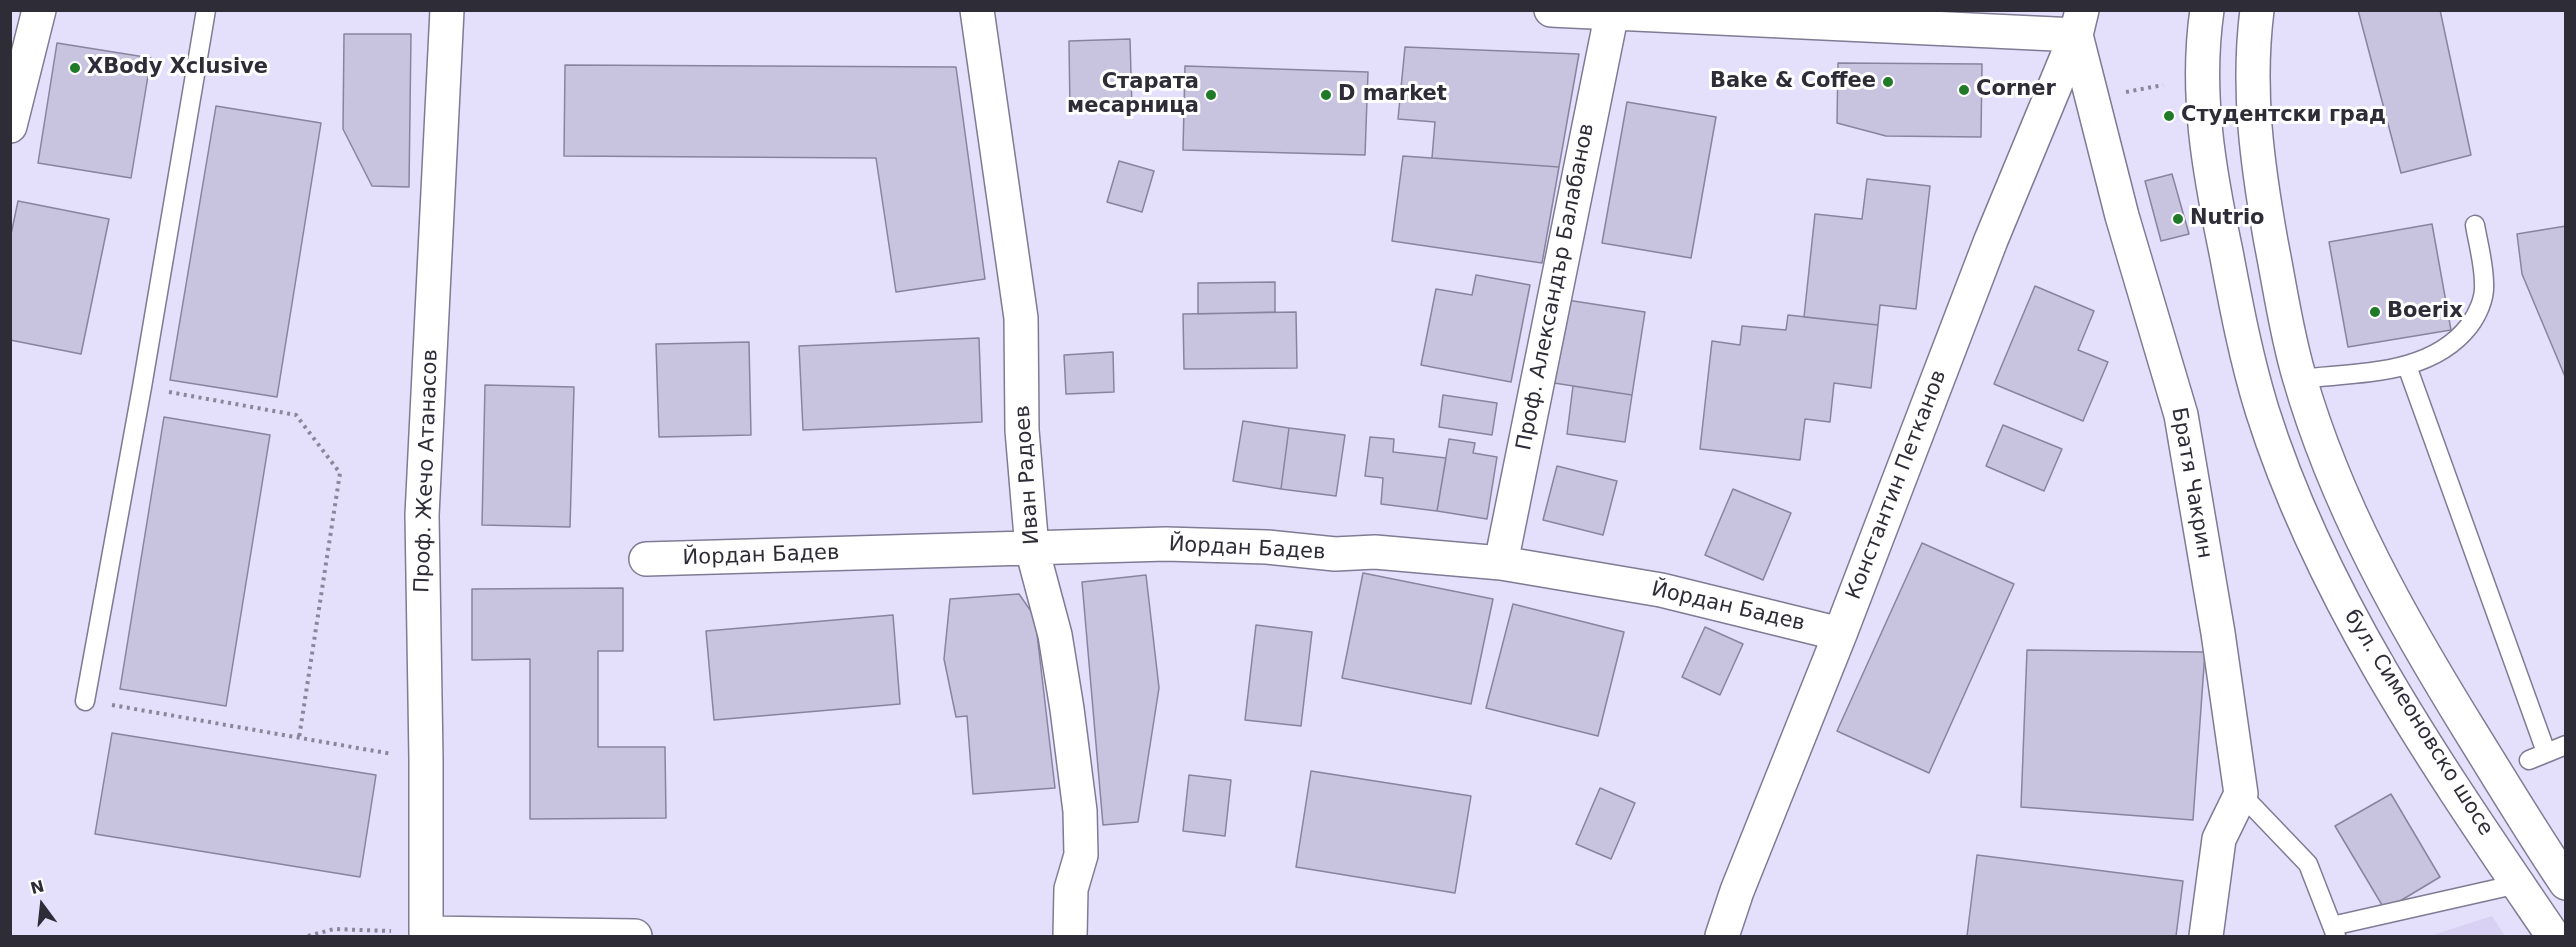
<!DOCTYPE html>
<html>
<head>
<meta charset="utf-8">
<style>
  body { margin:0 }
  #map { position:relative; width:2576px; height:947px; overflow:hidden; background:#e4dffa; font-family:"DejaVu Sans",sans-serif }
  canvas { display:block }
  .frame { position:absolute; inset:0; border:12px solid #2e2c37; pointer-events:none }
  .north { position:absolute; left:12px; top:875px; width:60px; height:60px; -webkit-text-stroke:4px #fff; paint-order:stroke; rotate:345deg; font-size:16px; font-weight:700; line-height:24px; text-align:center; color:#2e2c37 }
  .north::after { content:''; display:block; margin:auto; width:21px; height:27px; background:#2e2c37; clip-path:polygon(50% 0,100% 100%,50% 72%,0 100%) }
</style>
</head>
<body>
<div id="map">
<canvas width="2576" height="947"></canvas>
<div class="frame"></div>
<div class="north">N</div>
</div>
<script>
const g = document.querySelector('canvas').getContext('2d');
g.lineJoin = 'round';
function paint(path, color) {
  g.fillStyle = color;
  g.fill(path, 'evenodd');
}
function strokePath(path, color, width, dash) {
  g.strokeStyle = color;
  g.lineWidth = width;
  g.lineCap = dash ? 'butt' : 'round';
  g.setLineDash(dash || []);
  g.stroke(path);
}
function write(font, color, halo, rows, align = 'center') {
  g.font = font + ' "DejaVu Sans",sans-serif';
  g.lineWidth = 6;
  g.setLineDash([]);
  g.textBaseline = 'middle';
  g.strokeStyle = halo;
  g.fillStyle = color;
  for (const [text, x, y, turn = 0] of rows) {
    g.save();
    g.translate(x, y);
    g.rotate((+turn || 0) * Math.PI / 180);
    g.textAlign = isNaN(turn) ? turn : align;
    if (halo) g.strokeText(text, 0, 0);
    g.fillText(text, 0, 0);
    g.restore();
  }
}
paint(new Path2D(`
  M2492,916L2505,936H2430Z`), '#d8d1f4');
const building = new Path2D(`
  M2358,10H2440L2471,155L2401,173Z
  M344,34H411L409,187L372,186L343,129Z
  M1130,39L1132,109L1070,111L1069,41Z
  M57,43L151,58L131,178L38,163Z
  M1405,47L1579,54L1559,167L1432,158L1435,122L1398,119Z
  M1838,63L1982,64L1981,137L1886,136L1837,123Z
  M565,65L956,67L985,279L896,292L876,158L564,156Z
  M1185,66L1368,72L1365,155L1183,150Z
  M1627,102L1716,117L1691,258L1602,243Z
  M216,106L321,123L277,397L170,380Z
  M1403,156L1559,167L1542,263L1392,241Z
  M1119,161L1154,171L1142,212L1107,202Z
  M2172,174L2189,234L2161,241L2145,181Z
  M1867,179L1930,186L1916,309L1880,305L1878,325L1804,317L1815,214L1862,219Z
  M18,201L109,219L81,354L10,340V239Z
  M2432,224L2451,330L2348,347L2329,242Z
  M2566,226V379L2522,274L2517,234Z
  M1476,275L1530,285L1511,382L1421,365L1436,289L1472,295Z
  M1275,282V312L1198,314V283Z
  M2035,286L2094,311L2078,350L2108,362L2083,421L1994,384Z
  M1567,300L1645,312L1632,395L1554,383Z
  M1296,312L1297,368L1184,369L1183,314Z
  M1788,315L1878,325L1871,388L1834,383L1830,422L1805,419L1800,460L1700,449L1712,341L1740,345L1742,326L1786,330Z
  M979,338L982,422L803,430L799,346Z
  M749,342L751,435L659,437L656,344Z
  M1113,352L1114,392L1066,394L1064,355Z
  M485,385L574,387L570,527L482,525Z
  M1573,386L1632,395L1625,442L1567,434Z
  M1443,395L1497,403L1492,435L1439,427Z
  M164,417L270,435L226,706L120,689Z
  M1243,421L1289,428L1281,489L1233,481Z
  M2003,425L2062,449L2044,491L1986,466Z
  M1289,428L1345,435L1336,496L1281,489Z
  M1370,437L1394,439L1393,452L1446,458L1437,511L1381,504L1383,478L1365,476Z
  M1449,439L1475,443L1473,453L1497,457L1487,519L1437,511Z
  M1557,466L1617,481L1603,535L1543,520Z
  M1733,489L1791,513L1763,580L1705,555Z
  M1922,543L2014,584L1929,773L1837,731Z
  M1363,573L1493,599L1471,704L1342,678Z
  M1146,575L1159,688L1138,822L1103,825L1082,582Z
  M623,588V651H598V747H665L666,818L530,819V659L472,660V589Z
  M1019,594L1035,617L1055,788L973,794L967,716L956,717L944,659L950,599Z
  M1513,604L1624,632L1598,736L1486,708Z
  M893,615L900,704L714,720L706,631Z
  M1256,625L1312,632L1301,726L1245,720Z
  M1705,627L1743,644L1720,695L1682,677Z
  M2027,650L2205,652L2193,820L2021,807Z
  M112,733L376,775L360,877L95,834Z
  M1311,771L1471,796L1455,893L1296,867Z
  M1189,775L1231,780L1225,836L1183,831Z
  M1600,788L1635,803L1611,859L1576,844Z
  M2391,794L2440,877L2385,910L2335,826Z
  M1977,855L2183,881L2176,936H1967Z`);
paint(building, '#c8c3df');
strokePath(building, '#89849d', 1.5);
const service = new Path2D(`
  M2407,366L2546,752
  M2300,379C2358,372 2430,376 2469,326C2478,314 2485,298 2484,284C2484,264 2478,243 2475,225
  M85,701L142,387L206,10
  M2529,760L2566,745
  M2241,794L2308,864L2336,936
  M2332,926L2518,884`);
const minor = new Path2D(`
  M447,10L422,515L426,759V933L635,936
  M977,10L1021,318L1022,430L1032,549L1055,635L1067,709L1080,811L1081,855L1071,889L1070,936
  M1551,10L2076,35
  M2076,35L2122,216L2181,415L2218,633L2241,794L2219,839L2206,936
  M10,126L39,10
  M646,559L1166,544L1267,547L1335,554L1375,552L1501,563L1661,590L1840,634
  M1501,563L1612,12
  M1722,936L1737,891L1840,634L1991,240L2076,35L2082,10`);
const secondary = new Path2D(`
  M2207,10C2195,93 2209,171 2226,252C2236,305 2246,358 2262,410C2323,603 2441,771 2553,936
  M2257,10C2247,90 2257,163 2271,242C2280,287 2286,332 2299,376C2336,505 2402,621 2472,734C2503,784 2533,834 2566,883`);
strokePath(service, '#807b94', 21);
strokePath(minor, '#807b94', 36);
strokePath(secondary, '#807b94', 36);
strokePath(new Path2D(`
  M2126,92L2163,85
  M169,392L296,415L340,473L299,738
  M112,705L392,754
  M308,936L334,929L391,931`), '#8b879a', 4, [3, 4.5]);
strokePath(service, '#fff', 18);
strokePath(minor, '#fff', 33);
strokePath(secondary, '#fff', 33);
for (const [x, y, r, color] of [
  [75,68,6,"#207a28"],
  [1888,82,6,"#207a28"],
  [1964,90,6,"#207a28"],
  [1211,95,6,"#207a28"],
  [1326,95,6,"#207a28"],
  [2169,116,6,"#207a28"],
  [2178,219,6,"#207a28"],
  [2375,312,6,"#207a28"]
]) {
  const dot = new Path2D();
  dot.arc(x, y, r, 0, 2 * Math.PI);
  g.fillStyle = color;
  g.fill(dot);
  strokePath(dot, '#fff', 2);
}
write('bold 21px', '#2e2c37', '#fff', [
  ["XBody Xclusive",87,68],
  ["Bake & Coffee",1876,82,"right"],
  ["Старата",1199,83,"right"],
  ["месарница",1199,107,"right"],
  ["Corner",1976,90],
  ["D market",1338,95],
  ["Студентски град",2181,116],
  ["Nutrio",2190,219],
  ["Boerix",2387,312]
], 'left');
write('21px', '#2e2c37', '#fff', [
  ["Проф. Александър Балабанов",1556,287,-79],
  ["Проф. Жечо Атанасов",427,471,-88],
  ["Иван Радоев",1028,475,-94],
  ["Братя Чакрин",2191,483,80],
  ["Константин Петканов",1897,485,-69],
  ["Йордан Бадев",1247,549,3],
  ["Йордан Бадев",761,556,-2],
  ["Йордан Бадев",1728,607,13],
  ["бул. Симеоновско шосе",2418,723,58]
]);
</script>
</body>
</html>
